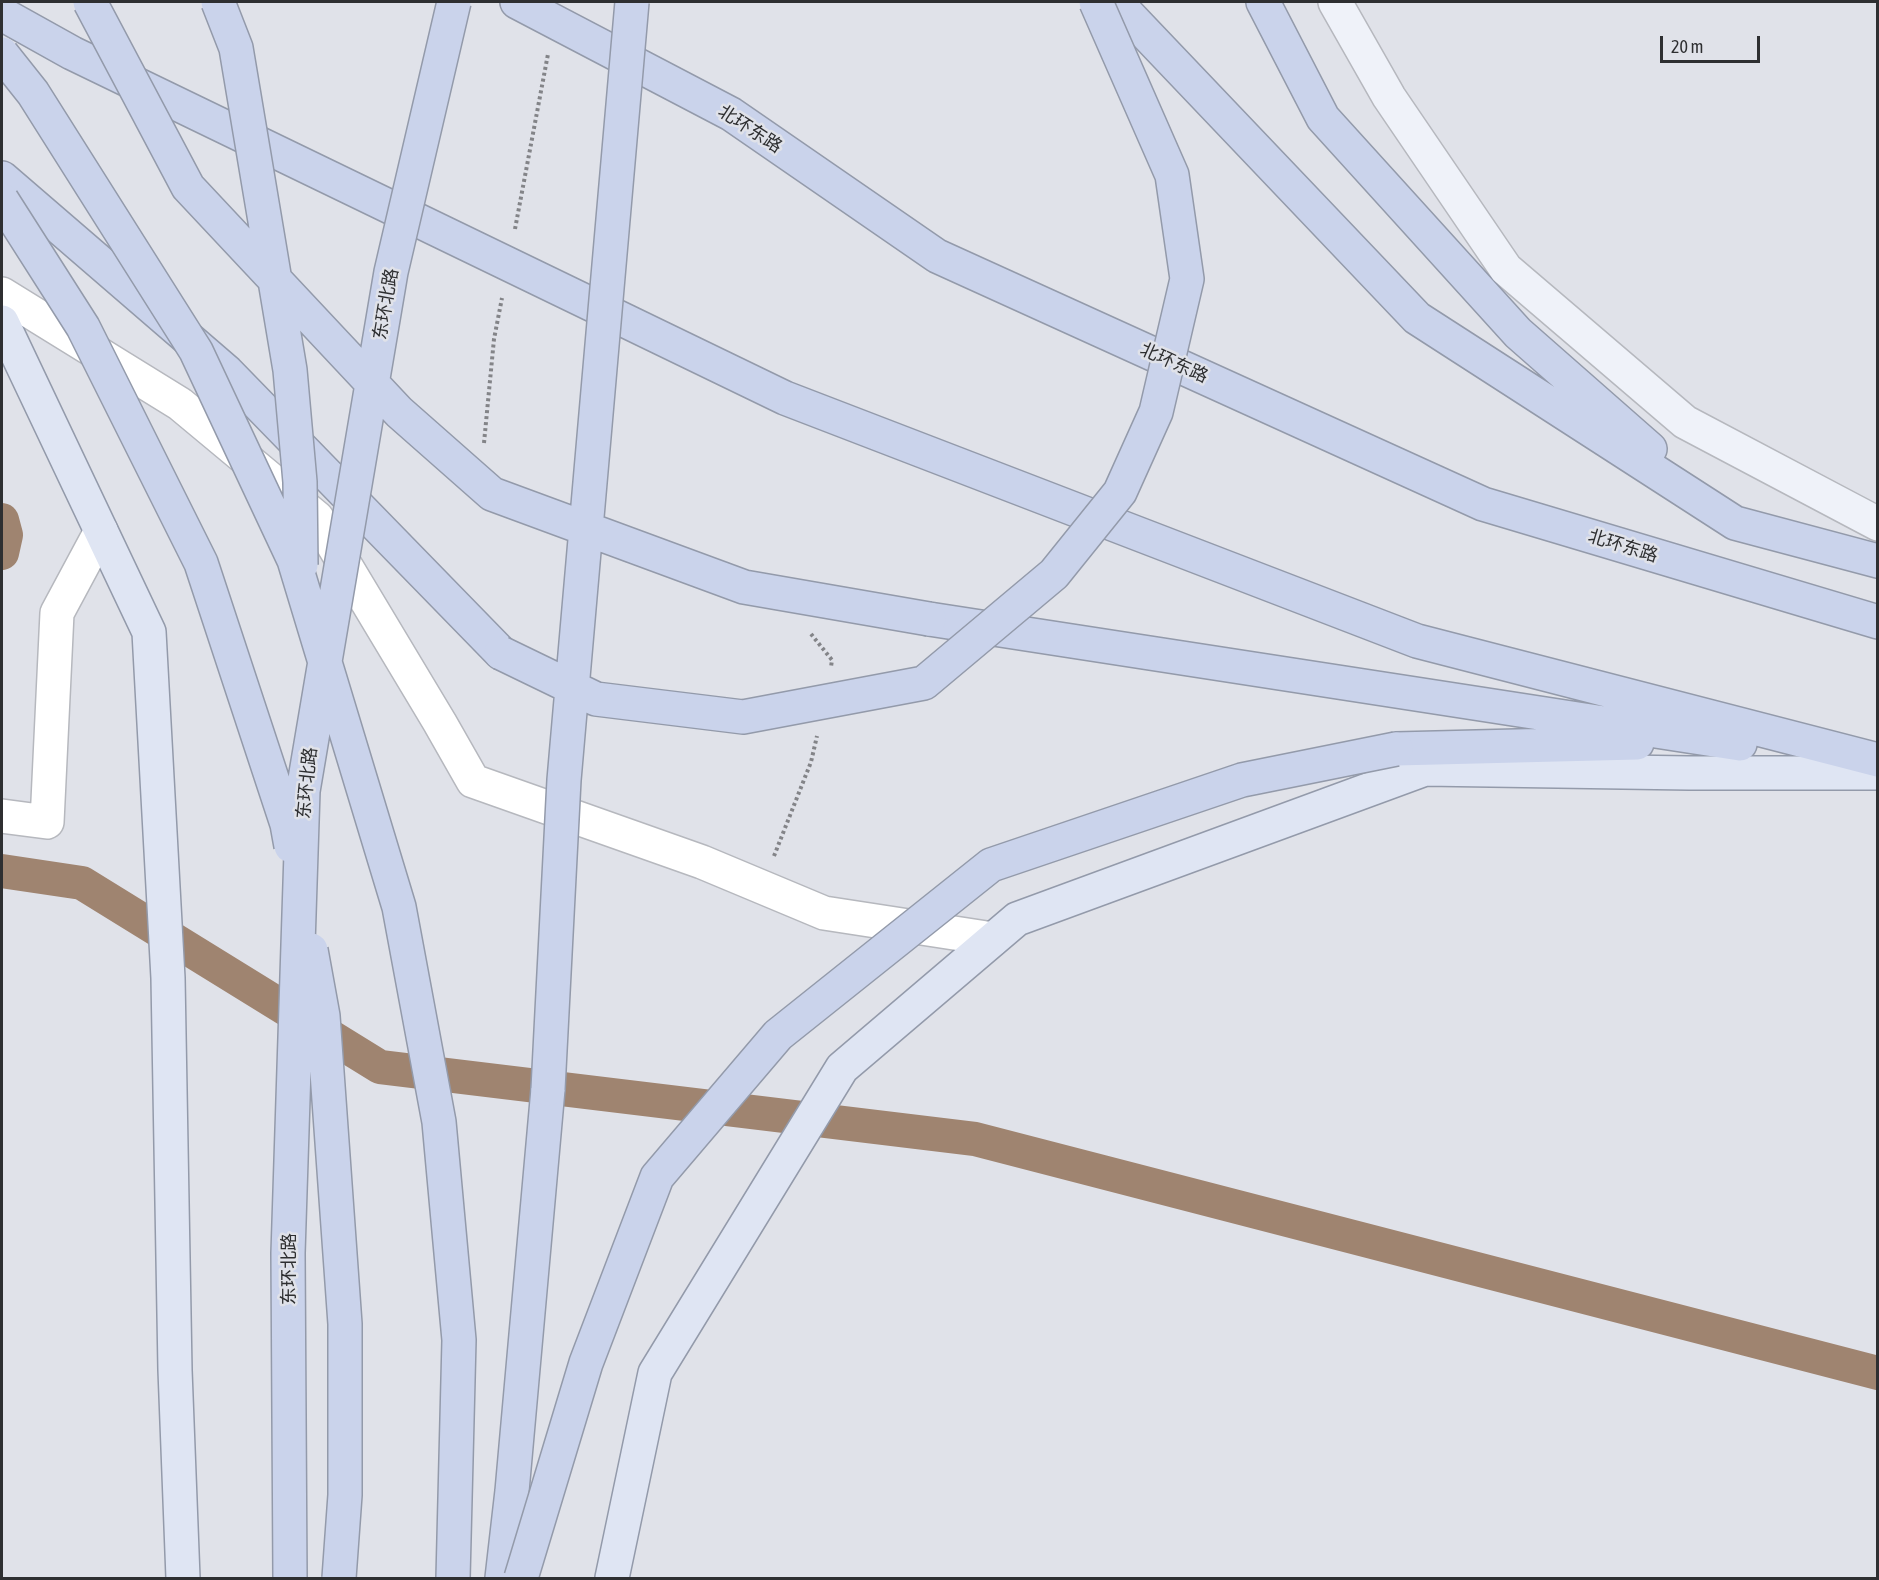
<!DOCTYPE html>
<html>
<head>
<meta charset="utf-8">
<style>
  body { margin:0 }
  #map { position:relative; width:1879px; height:1580px; overflow:hidden; background:#e0e2e9; font-family:"Asap Condensed",sans-serif }
  canvas { display:block }
  .frame { position:absolute; inset:0; border:3px solid #2e2f31; pointer-events:none }
  .scale { position:absolute; left:1660px; top:36px; width:100px; height:27px; box-sizing:border-box; border:3px solid #2e2f31; border-top:0; padding-left:8px; font-size:18px; line-height:21px; white-space:nowrap; color:#2e2f31; -webkit-text-stroke:4px #e0e2e9; paint-order:stroke }
</style>
</head>
<body>
<div id="map">
<canvas width="1879" height="1580"></canvas>
<div class="frame"></div>
<div class="scale">20 m</div>
</div>
<script>
const g = document.querySelector('canvas').getContext('2d');
g.lineJoin = 'round';
function strokePath(path, color, width, dash) {
  g.strokeStyle = color;
  g.lineWidth = width;
  g.lineCap = dash ? 'butt' : 'round';
  g.setLineDash(dash || []);
  g.stroke(path);
}
function write(font, color, halo, rows, align = 'center') {
  g.font = font + ' "Asap Condensed","Noto Sans SC",sans-serif';
  g.lineWidth = 5;
  g.setLineDash([]);
  g.textBaseline = 'middle';
  g.strokeStyle = halo;
  g.fillStyle = color;
  for (const [text, x, y, turn = 0] of rows) {
    g.save();
    g.translate(x, y);
    g.rotate((+turn || 0) * Math.PI / 180);
    g.textAlign = isNaN(turn) ? turn : align;
    if (halo) g.strokeText(text, 0, 0);
    g.fillText(text, 0, 0);
    g.restore();
  }
}
strokePath(new Path2D(`
  M2,520L6,535L2,553
  M2,871L82,883L380,1067L975,1139L1878,1373`), '#9f8470', 34);
const street = new Path2D(`
  M2,294L180,404L317,518L440,723L473,781L702,862L824,913L993,939
  M2,816L47,822L57,613L101,531`);
const secondary = new Path2D(`
  M1335,2L1389,97L1506,269L1685,422L1878,524`);
const primary = new Path2D(`
  M2,322L149,632L168,978L175,1370L183,1578
  M612,1578L655,1373L842,1068L1017,919L1425,769L1689,773H1878`);
const highway = new Path2D(`
  M517,2L731,114L937,256L1483,504L1878,622
  M1116,2L1417,318L1735,523L1878,561
  M1263,2L1323,118L1518,333L1650,449
  M2,14L72,53L785,398L1417,641L1878,760
  M2,178L227,372L501,653
  M929,619L1740,744
  M1396,749L1637,743
  M502,1578L512,1491L548,1089`);
strokePath(street, '#b6b8be', 36);
strokePath(secondary, '#b6b8be', 36);
strokePath(primary, '#939aaa', 36);
strokePath(highway, '#939aaa', 36);
strokePath(new Path2D(`
  M515,229L548,54
  M484,443L494,339L502,298
  M811,634L832,660L831,667
  M774,856L811,762L817,736`), '#838488', 4, [3, 3]);
strokePath(street, '#fff', 33);
strokePath(secondary, '#eff2f9', 33);
strokePath(primary, '#dfe5f3', 33);
strokePath(highway, '#cad3eb', 33);
const highwayBridge = new Path2D(`
  M90,2L188,187L399,412L492,494L744,587L929,619
  M218,2L236,48L290,370L300,482L301,565
  M2,54L33,93L196,351L294,560L399,907L439,1122L459,1340L453,1578
  M2,200L83,327L201,563L287,824L291,846
  M501,653L596,699L743,717L924,683L1054,574L1120,492L1156,412L1187,279L1172,175L1096,2
  M311,950L323,1016L345,1324V1495L339,1578
  M548,1089L564,780L632,2
  M290,1578L288,1253L303,791L391,272L454,2
  M521,1578L586,1363L657,1177L778,1035L991,865L1242,780L1396,749`);
strokePath(highwayBridge, '#939aaa', 36, []);
strokePath(highwayBridge, '#cad3eb', 33);
write('18px', '#2e2f31', '#e0e2e9', [
  ["北环东路",750,129,33],
  ["东环北路",386,304,-80],
  ["北环东路",1174,363,24],
  ["北环东路",1623,546,17],
  ["东环北路",307,783,-84],
  ["东环北路",289,1269,-90]
]);
</script>
</body>
</html>
